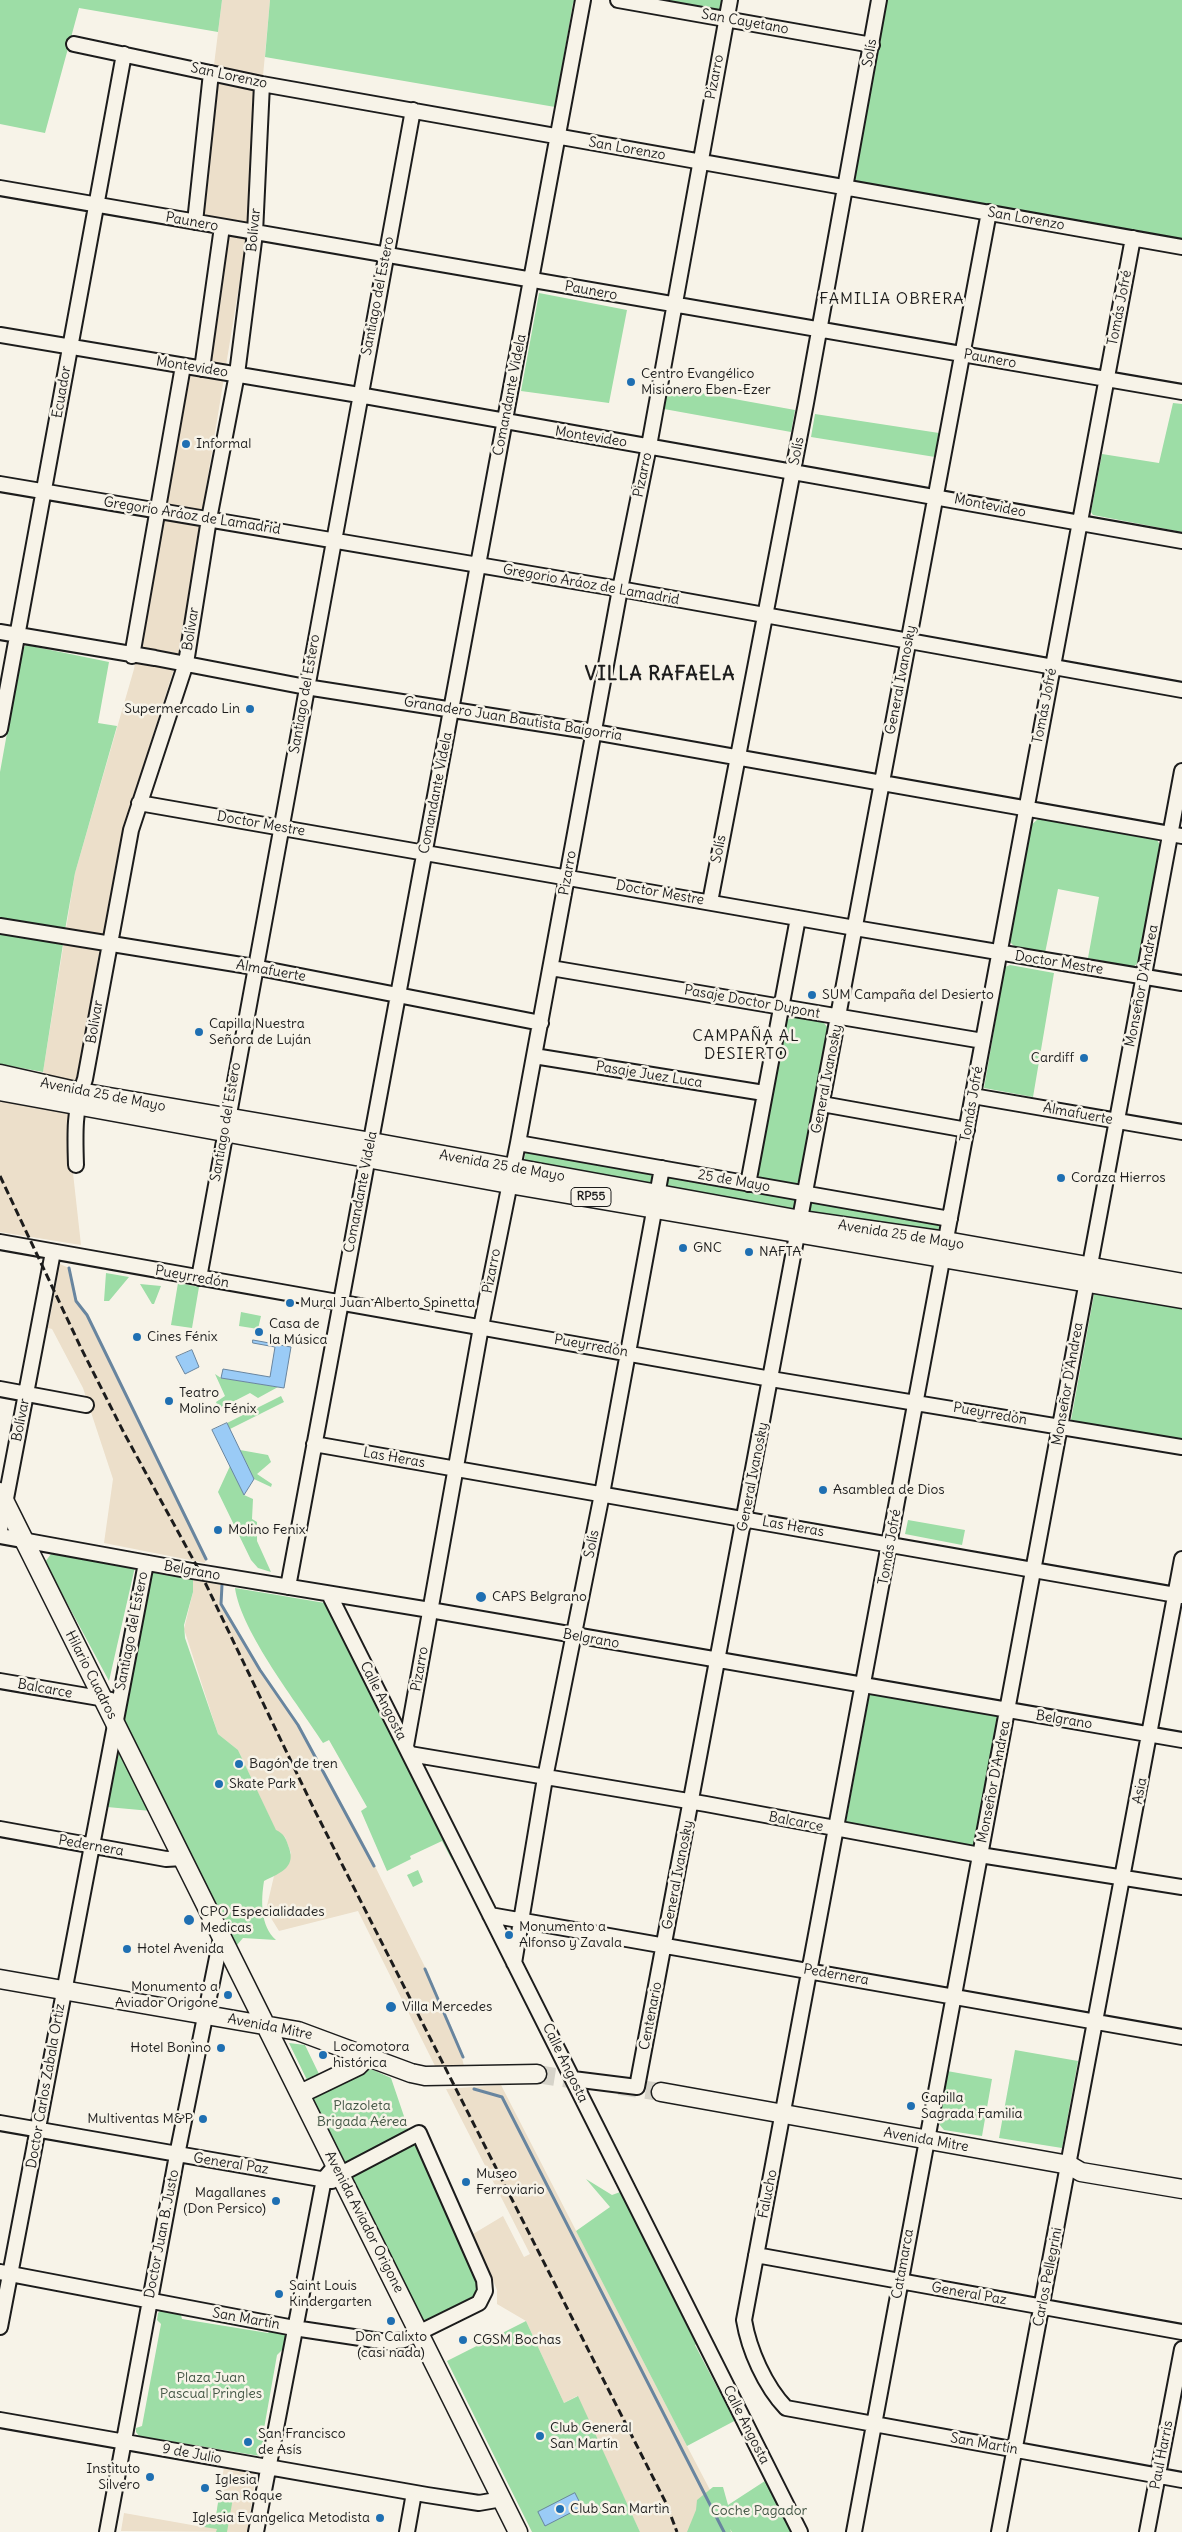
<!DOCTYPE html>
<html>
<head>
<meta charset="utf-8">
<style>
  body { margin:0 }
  canvas { display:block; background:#f7f3e8 }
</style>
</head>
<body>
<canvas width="1182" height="2532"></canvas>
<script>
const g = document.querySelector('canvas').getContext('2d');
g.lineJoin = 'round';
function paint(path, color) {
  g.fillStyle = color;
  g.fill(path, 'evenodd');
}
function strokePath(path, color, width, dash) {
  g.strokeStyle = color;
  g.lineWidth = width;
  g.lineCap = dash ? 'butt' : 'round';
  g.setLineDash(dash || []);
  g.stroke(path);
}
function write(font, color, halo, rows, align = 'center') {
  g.font = font + ' Delius,sans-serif';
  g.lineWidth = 5;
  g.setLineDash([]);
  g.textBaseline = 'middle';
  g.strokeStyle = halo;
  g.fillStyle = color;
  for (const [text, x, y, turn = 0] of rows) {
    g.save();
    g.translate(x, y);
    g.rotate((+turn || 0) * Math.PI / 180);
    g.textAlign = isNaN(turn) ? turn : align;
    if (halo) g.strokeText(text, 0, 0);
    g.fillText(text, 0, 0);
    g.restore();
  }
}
paint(new Path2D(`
  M222,0H270L263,76L214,65Z
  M218,78L250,84L255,93L250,227L201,218Z
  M225,235L247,237L179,653L124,826L80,1082L75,1087L49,1078L43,1072L75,873L134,669L187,371L202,373Z
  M0,1100L70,1113L71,1155L81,1245L0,1232Z
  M60,1264L69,1268L76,1301L87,1315L206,1559L205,1563L104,1543L113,1479L83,1388L52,1329L48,1328Z
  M193,1577L221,1583L222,1585L221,1604L260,1670L298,1725L360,1836L426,1969L458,2042L465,2070L436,2068L358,1911L279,1931L266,1910L274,1876L291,1853L285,1837L276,1831L238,1750L218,1734L184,1629L193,1592Z
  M501,2085L687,2446L732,2532H640L577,2396L564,2403L526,2321L497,2304V2290L473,2234L503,2216L524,2257L530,2254L446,2089Z
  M224,2467L253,2472L256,2475L247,2532L121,2531L124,2513L203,2527L206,2514L216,2516Z`), '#ecdfca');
paint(new Path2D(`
  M0,0H222L218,32L79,8L45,133L0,124Z
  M270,0H576L573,3L555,107L265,57Z
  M654,0H723L721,12Z
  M883,0H1182V239L860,184L852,177Z
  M539,293L627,310L609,403L521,391Z
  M668,387L795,410L791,432L664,409Z
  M1173,403L1182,404V532L1093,515L1091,512L1102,454L1159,463Z
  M815,414L939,433L935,457L811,437Z
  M26,645L109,662L98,723L117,726L75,873L65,930L0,921V772L22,650Z
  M1038,819L1157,840L1160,845L1139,962L1133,967L1088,958L1099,897L1058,889L1045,953L1015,947L1010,942L1030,826Z
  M0,934L63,944L43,1072L0,1064Z
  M1010,965L1054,973L1033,1097L984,1088L1005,967Z
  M795,1016L823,1022L829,1029L800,1181L792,1186L762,1181L757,1173L787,1020Z
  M526,1151L655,1173L652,1188L523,1166Z
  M667,1175L796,1198L794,1213L665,1190Z
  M811,1200L940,1222L937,1237L808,1215Z
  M106,1273L129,1277L109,1301H104Z
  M178,1283L199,1287L192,1328L171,1325Z
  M140,1284L161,1286L154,1304H152Z
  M1095,1289L1182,1306V1441L1071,1420Z
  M241,1312L261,1316L258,1329L239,1326Z
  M215,1374L221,1378L278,1387L258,1398L250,1393L219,1409L216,1402L225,1396Z
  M281,1396L284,1402L230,1429L227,1423Z
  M240,1450L268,1455L271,1462L257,1474L272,1484L271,1487L254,1479Z
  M230,1466L244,1495L253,1499L252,1519L257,1522V1541L271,1572L258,1568L251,1560L218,1492Z
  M908,1520L965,1530L962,1545L905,1534Z
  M51,1554L135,1567L109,1681L45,1562Z
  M151,1570L193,1577V1592L184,1625L185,1638L218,1734L238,1750L276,1830C283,1833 286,1838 288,1845C297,1867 282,1872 264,1881C261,1900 260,1926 276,1940L243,1938L237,1945L229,1943L120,1723Z
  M235,1588L325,1603L456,1858L452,1860L442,1841L410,1856L411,1859L387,1871L361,1811L367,1807L329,1740L323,1743C298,1704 241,1632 235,1588Z
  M870,1692L1001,1717L977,1846L846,1822Z
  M119,1751L151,1811L107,1807L116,1753Z
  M418,1870L423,1882L413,1887L407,1875Z
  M289,2043L305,2045L319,2074L307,2080Z
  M1015,2050L1078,2061L1062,2148L999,2138Z
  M369,2068L391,2078L408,2128L406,2134L346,2164L313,2099L316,2094Z
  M947,2071L992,2079L982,2136L944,2130L939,2124Z
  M414,2143L419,2146L481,2291L480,2295L425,2323L352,2182L354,2175Z
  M586,2179L612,2195L623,2191L701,2342L695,2345L719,2391L725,2389L740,2418L687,2446L576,2231L610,2207Z
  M163,2308L180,2311L182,2319L268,2333L273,2329L284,2331L287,2336L284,2348L277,2355L262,2440L266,2446L265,2452L260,2456L139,2436L136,2432V2428L142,2426L161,2324L157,2320L158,2313Z
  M526,2321L564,2403L578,2396L640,2532H532L447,2361Z
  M768,2479L793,2532H732L730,2529L731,2532H687L696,2510L697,2500L713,2487H723L728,2505Z
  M219,2496L233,2498L227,2532H216L217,2529L204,2527L206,2514L216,2516Z`), '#9ddda6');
const water = new Path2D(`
  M253,1340L291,1347L284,1388L221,1378L223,1369L270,1377L275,1347L253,1343Z
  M192,1350L199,1367L185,1374L176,1357Z
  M227,1423L254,1479L244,1495L212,1430Z
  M575,2493L582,2507L545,2526L538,2512Z`);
paint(water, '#9acbf6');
strokePath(water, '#68859f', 1);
strokePath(new Path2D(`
  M69,1268L76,1301L87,1315L206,1559
  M222,1585L221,1604L260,1670L298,1725L374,1866
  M425,1969L463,2057
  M474,2089L502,2097L724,2532`), '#68859f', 3);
strokePath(new Path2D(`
  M537,2074L588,2082
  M619,2086L661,2092`), '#d6d3c9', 18, [18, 9]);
const minor = new Path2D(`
  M618,0L872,45
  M74,44L262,84L1182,247
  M0,188L1182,392
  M195,222L211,73
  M1133,238L744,2320C749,2350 765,2386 786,2408L1182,2480
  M0,335L359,395L1182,541
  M202,369L222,227
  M0,484L620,589L1182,690
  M0,632L155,658L306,687L594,732L1182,836
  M132,656L183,366
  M0,729L124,54
  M139,803L855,928L1182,983
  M710,902L806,403L879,0
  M0,926L254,967L541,1023
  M551,968L983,1041
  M534,1056L764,1093
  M973,1096L1182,1132
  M822,1104L967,1130
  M518,1143L950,1219
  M76,1165C75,1135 74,1108 85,1079L131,830L186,663L209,519L237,374L255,233L262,84
  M748,1184L798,918
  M0,1242L771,1379L1182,1447
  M199,1278L413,110
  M0,1389L86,1405
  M314,1444L1182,1596
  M0,1530L53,1252
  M0,1536L192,1571L430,1610L1182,1740
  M288,1587L583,0
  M329,1594L800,2532
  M0,1681L111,1700
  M406,1746L481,1327L518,1143L620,589L649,446L730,0
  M410,1754L706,1804L980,1855L1182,1887
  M0,1829L166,1859L183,1858
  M490,1915L1182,2037
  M514,1963L545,1778L602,1494L662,1168
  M573,2079L637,2087L989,212
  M0,2123L332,2181
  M756,2255L1182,2332
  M0,2272L294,2328L387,2342L404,2340L479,2303L485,2291L484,2280L419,2133L339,2175
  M0,2327L146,1563
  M0,2420L427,2495L479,2503L502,2499
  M107,2532L177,2155L221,1938
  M256,2532L324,2179L335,2166
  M407,2532L414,2493
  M854,2532L1182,771
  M999,2532L1182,1559
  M1147,2532L1182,2349`);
const major = new Path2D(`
  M0,1074L80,1092L383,1144L801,1220L946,1241L1182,1283
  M0,1091L509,1184L1182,1299
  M0,1492L518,2532
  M0,1979L298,2031L411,2073L425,2076L537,2074
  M661,2092L1069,2165L1081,2172L1182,2189
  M300,2094L358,2066L368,2056`);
strokePath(minor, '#1c1c1c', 18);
strokePath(major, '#1c1c1c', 21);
strokePath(minor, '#f7f3e8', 14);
strokePath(major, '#f7f3e8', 18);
strokePath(new Path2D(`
  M0,1176L81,1348L124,1433L200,1572L314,1809L636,2444L666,2503L677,2532`), '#1c1c1c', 3, [8, 4]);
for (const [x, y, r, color] of [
  [631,382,5,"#1f6fb2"],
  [186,444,5,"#1f6fb2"],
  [250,709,5,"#1f6fb2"],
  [812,995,5,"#1f6fb2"],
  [199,1032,5,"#1f6fb2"],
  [1084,1058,5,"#1f6fb2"],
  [1061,1178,5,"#1f6fb2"],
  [683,1248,5,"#1f6fb2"],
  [749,1252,5,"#1f6fb2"],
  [290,1303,5,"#1f6fb2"],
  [259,1332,5,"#1f6fb2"],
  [137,1337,5,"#1f6fb2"],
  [169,1401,5,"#1f6fb2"],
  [823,1490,5,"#1f6fb2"],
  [218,1530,5,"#1f6fb2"],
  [481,1597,6,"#1f6fb2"],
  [239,1764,5,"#1f6fb2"],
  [219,1784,5,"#1f6fb2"],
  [189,1920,6,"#1f6fb2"],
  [509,1935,5,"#1f6fb2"],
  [127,1949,5,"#1f6fb2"],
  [228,1995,5,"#1f6fb2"],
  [391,2007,6,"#1f6fb2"],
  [221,2048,5,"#1f6fb2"],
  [323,2055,5,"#1f6fb2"],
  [911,2106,5,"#1f6fb2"],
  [203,2119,5,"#1f6fb2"],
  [466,2182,5,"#1f6fb2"],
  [276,2201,5,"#1f6fb2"],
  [279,2294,5,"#1f6fb2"],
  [391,2321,5,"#1f6fb2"],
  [463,2340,5,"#1f6fb2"],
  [540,2436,5,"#1f6fb2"],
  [248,2442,5,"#1f6fb2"],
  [150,2477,5,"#1f6fb2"],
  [205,2488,5,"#1f6fb2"],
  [560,2509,5,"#1f6fb2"],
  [380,2518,5,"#1f6fb2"]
]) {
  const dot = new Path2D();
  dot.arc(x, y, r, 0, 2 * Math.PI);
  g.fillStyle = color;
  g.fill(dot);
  strokePath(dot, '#f7f3e8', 2);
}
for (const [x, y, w] of [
  [591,1197,40]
]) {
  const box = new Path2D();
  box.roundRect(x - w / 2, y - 9.5, w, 19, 4);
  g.fillStyle = '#f7f3e8';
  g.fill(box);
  strokePath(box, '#1c1c1c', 1);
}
write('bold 12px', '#1c1c1c', null, [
  ["RP55",591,1197]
]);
write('14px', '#1c1c1c', '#f7f3e8', [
  ["San Cayetano",745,22,10],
  ["Solís",870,53,-80],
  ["San Lorenzo",229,76,12],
  ["Pizarro",715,77,-79],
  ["San Lorenzo",627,149,10],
  ["San Lorenzo",1026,219,10],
  ["Paunero",192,222,10],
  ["Bolívar",254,230,-85],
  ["Paunero",591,291,10],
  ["Santiago del Estero",378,296,-79],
  ["Tomás Jofré",1120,308,-79],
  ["Paunero",990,359,10],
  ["Montevideo",192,367,9],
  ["Ecuador",62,392,-80],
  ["Comandante Videla",510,395,-79],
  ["Montevideo",591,437,9],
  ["Solís",797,451,-79],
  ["Pizarro",643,475,-78],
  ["Montevideo",990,506,11],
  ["Gregorio Aráoz de Lamadrid",192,516,9],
  ["Gregorio Aráoz de Lamadrid",591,585,10],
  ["Bolívar",191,629,-81],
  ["General Ivanosky",901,680,-79],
  ["Santiago del Estero",305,694,-80],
  ["Tomás Jofré",1045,706,-79],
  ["Granadero Juan Bautista Baigorria",513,719,9],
  ["Comandante Videla",436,793,-79],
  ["Doctor Mestre",261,824,10],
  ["Solís",719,849,-79],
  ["Pizarro",568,873,-80],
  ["Doctor Mestre",660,893,10],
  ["Doctor Mestre",1059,963,9],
  ["Almafuerte",271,971,10],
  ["Monseñor D'Andrea",1142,986,-79],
  ["Pasaje Doctor Dupont",752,1002,10],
  ["Bolívar",95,1022,-80],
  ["Pasaje Juez Luca",649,1075,9],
  ["General Ivanosky",827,1079,-79],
  ["Avenida 25 de Mayo",103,1095,11],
  ["Tomás Jofré",972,1104,-80],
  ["Almafuerte",1078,1114,10],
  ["Santiago del Estero",226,1122,-80],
  ["Avenida 25 de Mayo",502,1166,10],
  ["25 de Mayo",734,1181,10],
  ["Comandante Videla",361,1192,-79],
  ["Avenida 25 de Mayo",901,1235,9],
  ["Pizarro",492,1271,-79],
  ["Pueyrredón",192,1277,10],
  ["Pueyrredón",591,1346,10],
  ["Monseñor D'Andrea",1068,1384,-80],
  ["Pueyrredón",990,1414,10],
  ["Bolívar",21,1420,-79],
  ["Las Heras",394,1458,10],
  ["General Ivanosky",753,1477,-79],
  ["Las Heras",793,1527,10],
  ["Solís",592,1544,-79],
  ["Tomás Jofré",890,1547,-80],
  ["Belgrano",192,1571,10],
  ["Santiago del Estero",132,1631,-79],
  ["Belgrano",591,1639,10],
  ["Pizarro",420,1669,-80],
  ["Hilario Cuadros",91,1675,63],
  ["Balcarce",45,1689,10],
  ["Calle Angosta",383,1701,63],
  ["Belgrano",1064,1720,9],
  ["Monseñor D'Andrea",994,1782,-79],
  ["Asia",1140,1791,-79],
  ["Balcarce",796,1822,11],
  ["Pedernera",91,1846,10],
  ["General Ivanosky",678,1875,-79],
  ["Pedernera",836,1975,10],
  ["Centenario",651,2016,-79],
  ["Avenida Mitre",270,2027,11],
  ["Calle Angosta",565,2063,64],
  ["Doctor Carlos Zabala Ortiz",46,2086,-80],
  ["Avenida Mitre",926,2140,10],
  ["General Paz",231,2164,9],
  ["Falucho",768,2194,-79],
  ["Avenida Aviador Origone",364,2222,63],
  ["Doctor Juan B. Justo",162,2234,-79],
  ["Catamarca",903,2264,-80],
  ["Carlos Pellegrini",1048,2277,-79],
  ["General Paz",969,2294,10],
  ["San Martín",246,2319,10],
  ["Calle Angosta",746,2425,63],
  ["San Martín",984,2444,10],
  ["9 de Julio",192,2454,10],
  ["Paul Harris",1162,2455,-79]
]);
write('14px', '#1c1c1c', '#f7f3e8', [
  ["Centro Evangélico",641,374],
  ["Misionero Eben-Ezer",641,390],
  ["Informal",196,444],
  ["Supermercado Lin",240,709,"right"],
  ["SUM Campaña del Desierto",822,995],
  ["Capilla Nuestra",209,1024],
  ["Señora de Luján",209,1040],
  ["Cardiff",1074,1058,"right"],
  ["Coraza Hierros",1071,1178],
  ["GNC",693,1248],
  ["NAFTA",759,1252],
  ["Mural Juan Alberto Spinetta",300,1303],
  ["Casa de",269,1324],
  ["la Música",269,1340],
  ["Cines Fénix",147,1337],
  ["Teatro",179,1393],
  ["Molino Fénix",179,1409],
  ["Asamblea de Dios",833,1490],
  ["Molino Fenix",228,1530],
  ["CAPS Belgrano",492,1597],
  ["Bagón de tren",249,1764],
  ["Skate Park",229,1784],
  ["CPO Especialidades",200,1912],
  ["Medicas",200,1928],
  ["Monumento a",519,1927],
  ["Alfonso y Zavala",519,1943],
  ["Hotel Avenida",137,1949],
  ["Monumento a",218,1987,"right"],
  ["Aviador Origone",218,2003,"right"],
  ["Villa Mercedes",402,2007],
  ["Locomotora",333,2047],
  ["histórica",333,2063],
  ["Hotel Bonino",211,2048,"right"],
  ["Capilla",921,2098],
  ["Sagrada Familia",921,2114],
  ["Multiventas M&P",193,2119,"right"],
  ["Museo",476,2174],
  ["Ferroviario",476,2190],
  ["Magallanes",266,2193,"right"],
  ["(Don Persico)",266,2209,"right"],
  ["Saint Louis",289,2286],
  ["Kindergarten",289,2302],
  ["Don Calixto",391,2337,"center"],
  ["(casi nada)",391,2353,"center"],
  ["CGSM Bochas",473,2340],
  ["Club General",550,2428],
  ["San Martín",550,2444],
  ["San Francisco",258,2434],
  ["de Asís",258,2450],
  ["Instituto",140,2469,"right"],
  ["Silvero",140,2485,"right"],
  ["Iglesia",215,2480],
  ["San Roque",215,2496],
  ["Club San Martìn",570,2509],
  ["Iglesia Evangelica Metodista",370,2518,"right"]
], 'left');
write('14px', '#435645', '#f7f3e8', [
  ["Plazoleta",362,2106],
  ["Brigada Aérea",362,2122],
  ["Plaza Juan",211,2378],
  ["Pascual Pringles",211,2394],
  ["Coche Pagador",759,2511]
]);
g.letterSpacing = '1px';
write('16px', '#1c1c1c', '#f7f3e8', [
  ["FAMILIA OBRERA",892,299],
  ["CAMPAÑA AL",746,1036],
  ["DESIERTO",746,1054]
]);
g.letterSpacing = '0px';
g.letterSpacing = '1px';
write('bold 19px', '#1c1c1c', '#f7f3e8', [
  ["VILLA RAFAELA",660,675]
]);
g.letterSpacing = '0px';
</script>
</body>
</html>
